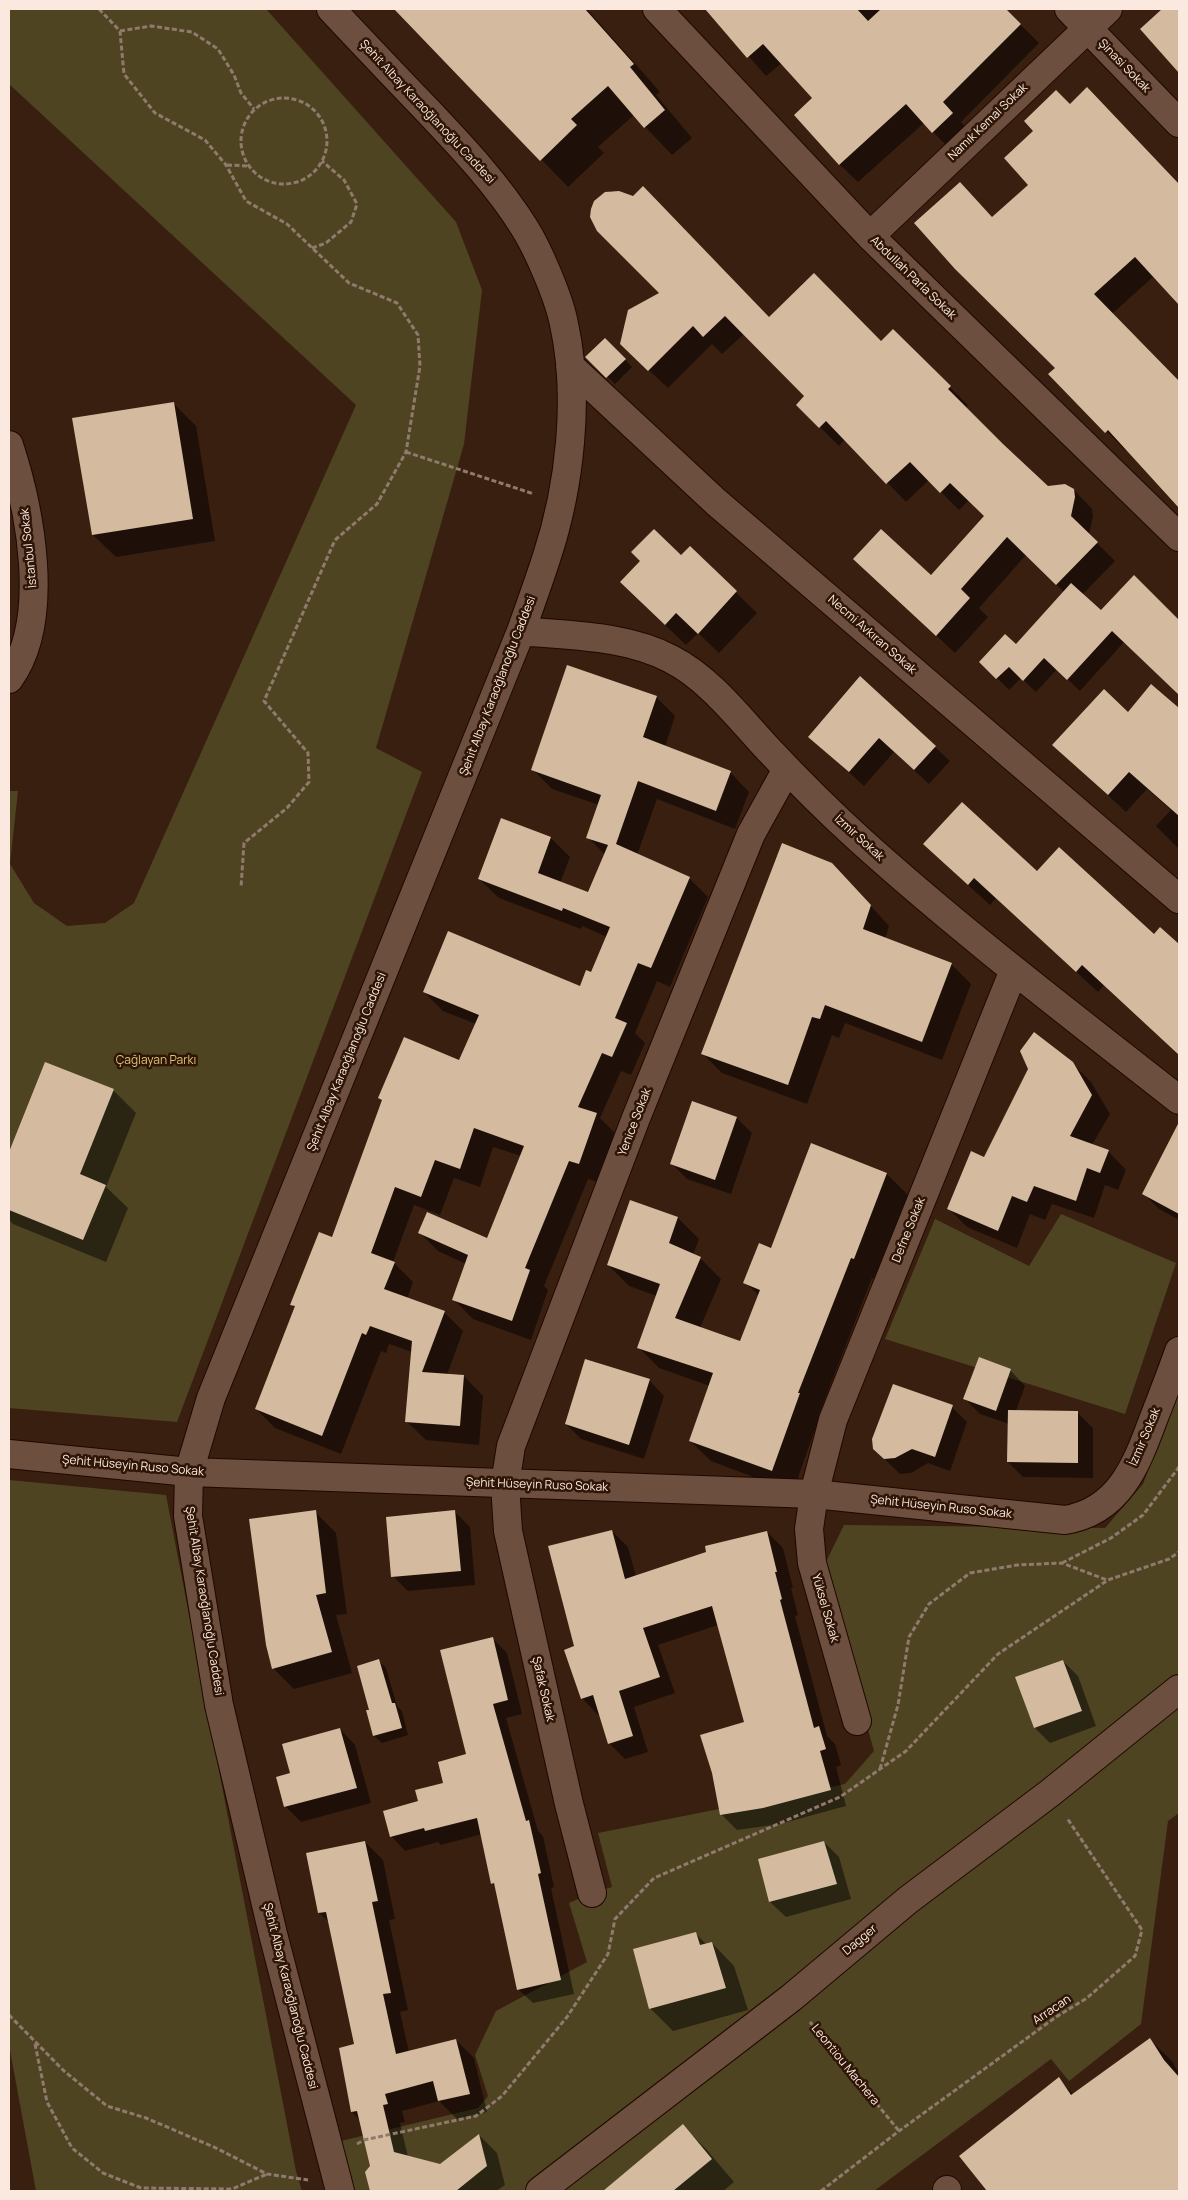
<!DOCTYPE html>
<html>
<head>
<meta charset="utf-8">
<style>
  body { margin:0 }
  #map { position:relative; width:1188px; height:2200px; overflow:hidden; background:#391f10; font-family:Manrope,sans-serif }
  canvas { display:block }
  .frame { position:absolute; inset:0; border:10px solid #fbe9df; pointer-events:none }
</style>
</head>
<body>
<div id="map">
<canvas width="1188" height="2200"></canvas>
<div class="frame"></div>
</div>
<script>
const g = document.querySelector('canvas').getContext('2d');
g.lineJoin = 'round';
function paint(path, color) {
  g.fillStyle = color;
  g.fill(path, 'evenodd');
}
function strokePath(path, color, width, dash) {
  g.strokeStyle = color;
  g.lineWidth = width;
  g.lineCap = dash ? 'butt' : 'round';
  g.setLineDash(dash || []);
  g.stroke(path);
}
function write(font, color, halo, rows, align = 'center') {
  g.font = font + ' Manrope,sans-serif';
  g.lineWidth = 5;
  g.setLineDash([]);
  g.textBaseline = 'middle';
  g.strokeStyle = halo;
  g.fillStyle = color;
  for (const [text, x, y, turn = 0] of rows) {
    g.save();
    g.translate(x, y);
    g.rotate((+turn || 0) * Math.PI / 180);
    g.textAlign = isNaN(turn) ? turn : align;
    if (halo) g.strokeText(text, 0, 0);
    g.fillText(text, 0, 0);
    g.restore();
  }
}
paint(new Path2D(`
  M9,9H266L456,222L482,290L464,444L376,748L422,772L177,1422L9,1408V791H18L10,864L34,903L67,926L105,923L134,903L356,405L9,84Z
  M1061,1214L1176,1263L1125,1414L885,1339L935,1219L1029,1266Z
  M1179,1393V1813L1168,1821L1141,2024L1069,2081L1051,2059L874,2191H354L341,2141L478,2108L488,2096L475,2055L496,2011L587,1962L569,1903L592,1893L612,1887L598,1833L845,1784L874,1751L823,1568L844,1525L1105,1528L1143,1484Z
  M9,1480L166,1495L296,2171L302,2191H36L9,2045Z`), '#4f4422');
paint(new Path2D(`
  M396,9H466L526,72L557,44L526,9H587L660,92L656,95L692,138L672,155L634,115L598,147L604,153L568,187Z
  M707,9H1005L1039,43L961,122L971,133L951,150L924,123L858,182L839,164L814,99L782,63L766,76Z
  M1164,9H1179V71L1142,29Z
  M1070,106L1107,108L1179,184V303L1154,276L1112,314L1179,382V506L1127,450L1126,451L1050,374L1056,368L960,183L993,218L1030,185Z
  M612,191L633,197L769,318L882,343L893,331L968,405L966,408L1047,488L1074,490L1092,509L1093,516L1089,535L1115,561L1082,595L1101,612L1134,577L1179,621V694L1124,642L1080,691L1057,669L1036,692L1021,678L1009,690L981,662L1016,646L1064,592L1026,555L979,608L988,617L955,653L854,559L931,577L985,516L969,500L959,510L929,480L906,502L845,439L839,446L798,405L806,396L744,334L722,354L712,344L668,388L640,362L661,293L606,193Z
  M605,339L632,367L615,384L587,357Z
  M173,403L196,426L215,541L116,557L93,535Z
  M690,548L757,613L719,653L698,633L686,645L642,603Z
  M860,678L950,761L929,784L894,752L864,786L810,737Z
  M656,697L675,716L665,747L730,772L749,792L735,829L657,799L637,855L689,878L708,897L670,987L657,981L635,1033L645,1043L631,1075L621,1071L600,1118L615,1133L599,1183L588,1179L544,1286L548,1290L531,1340L473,1319L454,1300L466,1264L438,1251L419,1232L487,1240L521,1156L493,1147L480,1187L454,1178L440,1215L414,1205L393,1262L413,1282L407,1299L444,1312L463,1331L447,1375L464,1376L483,1396L479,1445L426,1440L406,1421L412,1352L389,1344L386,1353L381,1351L341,1454L275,1428L256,1409L296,1308L292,1304L332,1239L460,1061L476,1024L443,1011L424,992L580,987L592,973L607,937L582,926L581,929L499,898L479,879L501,819L551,838L570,857L560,883L588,893L605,855L588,837L599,805L552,789L533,770Z
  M1175,706L1179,710V849L1156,826L1171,810L1147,789L1126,812L1072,762L1128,714Z
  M946,865L1037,873L1154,935L1160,928L1179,946V1055L1104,985L1098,992L996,898L990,905Z
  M851,884L889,926L885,939L952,965L971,984L942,1060L845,1023L839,1038L832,1035L807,1104L722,1073L703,1054Z
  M46,1063L113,1090L136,1113L106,1187L128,1208L106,1262L13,1224L9,1220V1156Z
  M1072,1063L1091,1082L1110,1114L1092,1145L1108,1151L1126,1170L1118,1190L1105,1185L1094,1218L1052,1204L1045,1220L1030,1214L1017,1248L967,1227L949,1209L985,1158L1030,1069Z
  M693,1102L737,1118L752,1133L731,1194L687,1179L671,1163Z
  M1170,1144L1179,1149V1220L1159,1209L1144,1194Z
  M812,1145L887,1174L908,1195L875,1279L872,1278L819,1414L820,1415L793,1492L711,1461L690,1441L710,1386L659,1368L639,1348L657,1296L629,1286L608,1265L631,1202L678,1218L699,1239L693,1255L700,1258L721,1279L700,1328L741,1342L759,1296L745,1282L772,1249Z
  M1010,1370L1025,1386L1016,1411L1078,1413L1093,1428V1478L1023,1477L1008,1462L1009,1424L980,1414L965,1399Z
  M649,1380L664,1396L644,1459L581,1439L566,1424Z
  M952,1407L967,1422L950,1471L928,1463L911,1473L900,1474L874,1449Z
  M315,1512L336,1533L347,1614L336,1615L352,1673L294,1689L273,1668Z
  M455,1512L470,1527L475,1585L408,1591L393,1576Z
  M612,1531L628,1547L636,1577L767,1532L783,1548L793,1588H791L798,1615L795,1616L827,1736L835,1744L841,1765L836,1767L846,1806L780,1824L737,1830L721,1814L745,1723L718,1625L658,1645L675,1693L634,1707L648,1752L625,1759L609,1743L600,1714L598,1715L582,1698L575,1647Z
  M492,1638L507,1653L522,1714L506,1718L538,1831L543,1836L554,1887L551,1888L574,1994L533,2003L518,1989L497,1887L492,1883L482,1834L441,1845L438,1842L405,1851L391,1836L420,1802L445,1784L468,1755Z
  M379,1661L386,1668L397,1706L402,1711L408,1735L382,1743L374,1736L370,1710Z
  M1063,1661L1078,1676L1096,1726L1050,1743L1035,1728Z
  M340,1729L355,1745L371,1803L301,1822L286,1807L277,1778L292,1774Z
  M365,1842L383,1860L395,1919L389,1920L408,2010L400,2012L409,2052L456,2040L474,2058L487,2112L457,2119L439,2101L402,2111L405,2122L400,2123L408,2157L440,2166L479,2135L497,2153L505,2185L496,2191H372L366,2172L371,2166L360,2120L352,2112L341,2048L356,2045L330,1923L319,1913L307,1854Z
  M824,1842L839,1857L851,1899L786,1917L770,1902L759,1860Z
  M696,1934L707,1945L712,1943L734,1966L748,2010L673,2031L650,2008Z
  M1150,2040L1172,2061L1179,2074V2191H989L961,2156L1058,2079L1074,2095Z
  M683,2126L706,2149L734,2182L723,2191H604Z`), '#0007');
paint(new Path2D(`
  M394,9H585L634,64L630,67L665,110L644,128L608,86L571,119L577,125L540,161Z
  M705,9H857L868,21L881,9H1006L1021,24L943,102L953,113L932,133L906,104L839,165L794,115L812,98L763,44L747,58Z
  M1162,9H1179V73L1140,29Z
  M1087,87L1179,184V305L1135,257L1094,294L1179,381V508L1108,430L1105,433L1048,374L1055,368L955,269L914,223L960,182L992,217L1028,185L1004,158L1033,131L1024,121L1056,90L1070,104Z
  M643,186L769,317L814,273L881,341L893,329L951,386L948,389L1003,444L1048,486L1065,484L1074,489L1075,497L1071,516L1098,542L1056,585L1007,537L961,589L970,598L936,636L853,559L881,529L931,575L984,516L950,483L940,493L910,462L886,484L826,421L819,428L796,405L804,396L725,316L703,337L693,326L648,371L620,344L628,310L659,293L597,231L590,217L591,209L594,201L605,192L619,191L633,196Z
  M605,338L626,359L606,378L585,357Z
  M174,402L193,519L92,535L72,418Z
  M654,529L681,555L690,546L737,591L698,634L676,613L665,625L620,582L640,561L631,552Z
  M1134,575L1179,620V695L1112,631L1067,680L1044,658L1023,681L1009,667L996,679L979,662L1005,634L1016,644L1071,583L1101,610Z
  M567,665L657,696L643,737L731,771L716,811L638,781L616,844L690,877L651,968L638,963L615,1018L627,1023L612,1057L602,1053L578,1107L597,1113L579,1164L569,1161L525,1268L530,1270L512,1321L452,1300L468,1255L418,1233L427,1212L487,1238L524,1146L474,1128L460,1169L435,1160L421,1197L395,1187L371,1253L395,1262L384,1289L445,1311L422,1372L464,1375L460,1426L405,1422L412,1341L370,1326L366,1335L362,1333L322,1436L255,1409L295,1306L290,1305L319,1232L332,1237L382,1100L378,1098L404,1037L459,1060L479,1015L423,992L448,931L580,986L586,970L591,972L610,927L563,908L562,911L478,879L501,818L551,837L538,873L588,892L608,845L586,838L601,795L531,770Z
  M860,676L936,746L914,770L879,738L849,772L808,737Z
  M1151,684L1179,708V816L1129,772L1108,795L1052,745L1104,689L1128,712Z
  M962,802L1037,871L1059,847L1154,934L1160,927L1179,944V1055L1082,965L1076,972L974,878L968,885L923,844Z
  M782,843L832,863L871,905L863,929L952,963L922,1042L825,1005L820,1019L812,1017L788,1085L701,1054Z
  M1034,1032L1073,1062L1092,1095L1070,1136L1109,1150L1100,1173L1087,1168L1076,1201L1034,1186L1027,1202L1012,1196L998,1231L947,1209L971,1151L984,1157L1028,1069L1020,1051Z
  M45,1062L114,1089L80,1174L106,1185L83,1240L9,1210V1152Z
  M692,1101L737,1117L715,1180L670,1164Z
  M1179,1122V1214L1142,1194Z
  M811,1143L887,1173L854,1259L851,1258L798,1393H800L772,1471L689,1441L713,1373L637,1348L660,1284L607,1265L630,1200L678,1217L669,1243L701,1257L675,1318L740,1341L760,1290L743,1283L759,1243L771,1248Z
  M979,1357L1011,1369L996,1411L963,1399Z
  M585,1359L650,1379L629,1445L565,1424Z
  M893,1384L953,1405L935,1457L912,1449L895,1458L884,1459L873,1449L872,1439Z
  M1008,1410L1078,1411V1463L1007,1462Z
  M316,1510L326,1593L316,1595L332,1652L272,1669L266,1645L249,1519Z
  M455,1510L461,1571L391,1577L386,1517Z
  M612,1530L625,1579L706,1552L705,1546L767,1531L777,1572H775L782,1599L780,1600L814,1728L819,1726L826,1749L820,1751L831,1790L763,1808L720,1815L712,1773L700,1735L744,1722L712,1606L643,1628L660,1677L619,1691L633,1736L608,1744L593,1695L581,1699L564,1650L574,1646L548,1546Z
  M493,1637L508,1700L493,1704L526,1821L529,1820L541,1873L538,1874L561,1980L517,1990L494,1883L491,1884L477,1818L425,1831L424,1828L390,1837L383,1811L418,1801L415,1790L443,1783L438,1762L466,1754L440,1650Z
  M379,1659L392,1703H395L402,1728L373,1736L366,1710H369L357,1666Z
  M1063,1660L1082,1711L1034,1728L1015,1677Z
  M340,1728L357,1788L284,1807L276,1777L290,1773L282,1744Z
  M365,1841L378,1901L372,1902L391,1993L383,1994L396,2054L456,2039L470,2094L438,2101L433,2081L385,2094L388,2104L383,2105L394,2152L440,2164L479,2134L487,2166L456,2191H370L365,2172L370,2166L357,2111L351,2112L339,2048L354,2044L326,1912L318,1913L306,1853Z
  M824,1841L837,1884L769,1902L758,1859Z
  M696,1932L700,1945L712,1942L726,1988L649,2009L633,1949Z
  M1150,2038L1164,2060L1179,2077V2191H987L959,2156L1059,2077L1071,2095Z
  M683,2124L712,2159L673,2191H603Z`), '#d4bb9f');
const minor = new Path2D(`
  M331,9C363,43 395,77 427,110C462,147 497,184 524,227C538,249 559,298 564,324C580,397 570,486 547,556C539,581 530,606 521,631L211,1398L189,1472L188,1516L219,1705L273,1934L340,2191
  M657,9L870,236L1179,537
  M1069,9L1179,123
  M870,236L1108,9
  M570,366L716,502L1179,899
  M9,445C30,509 52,620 9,679
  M521,631C571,636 626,635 671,659C710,679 739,718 768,749C798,781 828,811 860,840C962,932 1071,1015 1179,1100
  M9,1454L189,1472L814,1494L1065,1520C1119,1511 1136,1466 1153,1420C1162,1397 1171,1374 1179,1351
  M857,1721L812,1563L809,1529L814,1494L833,1420L1014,970
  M592,1893L569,1804L508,1531L505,1484L511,1446L636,1118L751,834L787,769
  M947,2190V2191
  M540,2191L791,1998L908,1900L1050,1793L1179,1689`);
strokePath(minor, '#1f0800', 30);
strokePath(new Path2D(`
  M99,9L120,31L124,74L155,113L205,140L226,165L246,201L287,224L349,283L397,303L418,335L420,366L406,452L377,504L335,540L264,701L308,753L309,782L287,808L244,843L241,887
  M120,31L151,26L192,32L218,49L234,75L241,93L254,109
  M241 141a43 43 0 1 1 86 0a43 43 0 1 1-86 0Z
  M227,165L249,166
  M312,248L326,243L351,222L357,204L344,180L322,161
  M406,452L534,494
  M1062,1563L1111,1538L1143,1515L1179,1467
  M880,1769L898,1705L909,1637L929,1604L970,1573L1017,1565L1062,1563L1107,1580
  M9,2015L64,2071L107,2106L146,2118L216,2148L267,2174L308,2180
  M810,2022L899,2131
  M35,2044L47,2102L72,2148L103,2173L141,2188L232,2189L267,2174
  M357,2144L364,2140L476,2116L502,2096L567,2017L608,1954L615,1919L654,1878L840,1797L906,1751L998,1654L1108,1580L1169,1559L1179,1552
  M821,2191L899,2131L1056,2017L1087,1998L1135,1956L1142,1930L1067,1818`), '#907a6d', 3, [5, 2.5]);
strokePath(minor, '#6d4f3f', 28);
write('12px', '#fbe9df', '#2e1506', [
  ["Şinasi Sokak",1124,66,46],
  ["Şehit Albay Karaoğlanoğlu Caddesi",427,112,47],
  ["Namık Kemal Sokak",988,122,-44],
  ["Abdullah Parla Sokak",913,278,44],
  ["İstanbul Sokak",29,548,-96],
  ["Necmi Avkıran Sokak",872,635,41],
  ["Şehit Albay Karaoğlanoğlu Caddesi",498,686,-69],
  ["İzmir Sokak",859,838,42],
  ["Şehit Albay Karaoğlanoğlu Caddesi",347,1062,-68],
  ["Yenice Sokak",635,1122,-69],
  ["Defne Sokak",909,1230,-68],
  ["İzmir Sokak",1145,1437,-67],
  ["Şehit Hüseyin Ruso Sokak",133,1466,5],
  ["Şehit Hüseyin Ruso Sokak",537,1485,2],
  ["Şehit Hüseyin Ruso Sokak",941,1507,6],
  ["Şehit Albay Karaoğlanoğlu Caddesi",204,1601,81],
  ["Yüksel Sokak",825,1608,74],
  ["Şafak Sokak",543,1689,77],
  ["Dagger",860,1940,-40],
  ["Şehit Albay Karaoğlanoğlu Caddesi",290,1996,76],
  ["Arracan",1052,2010,-34],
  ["Leontiou Machera",845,2065,51]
]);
write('12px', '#dcc273', '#2e1506', [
  ["Çağlayan Parkı",156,1061]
]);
</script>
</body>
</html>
